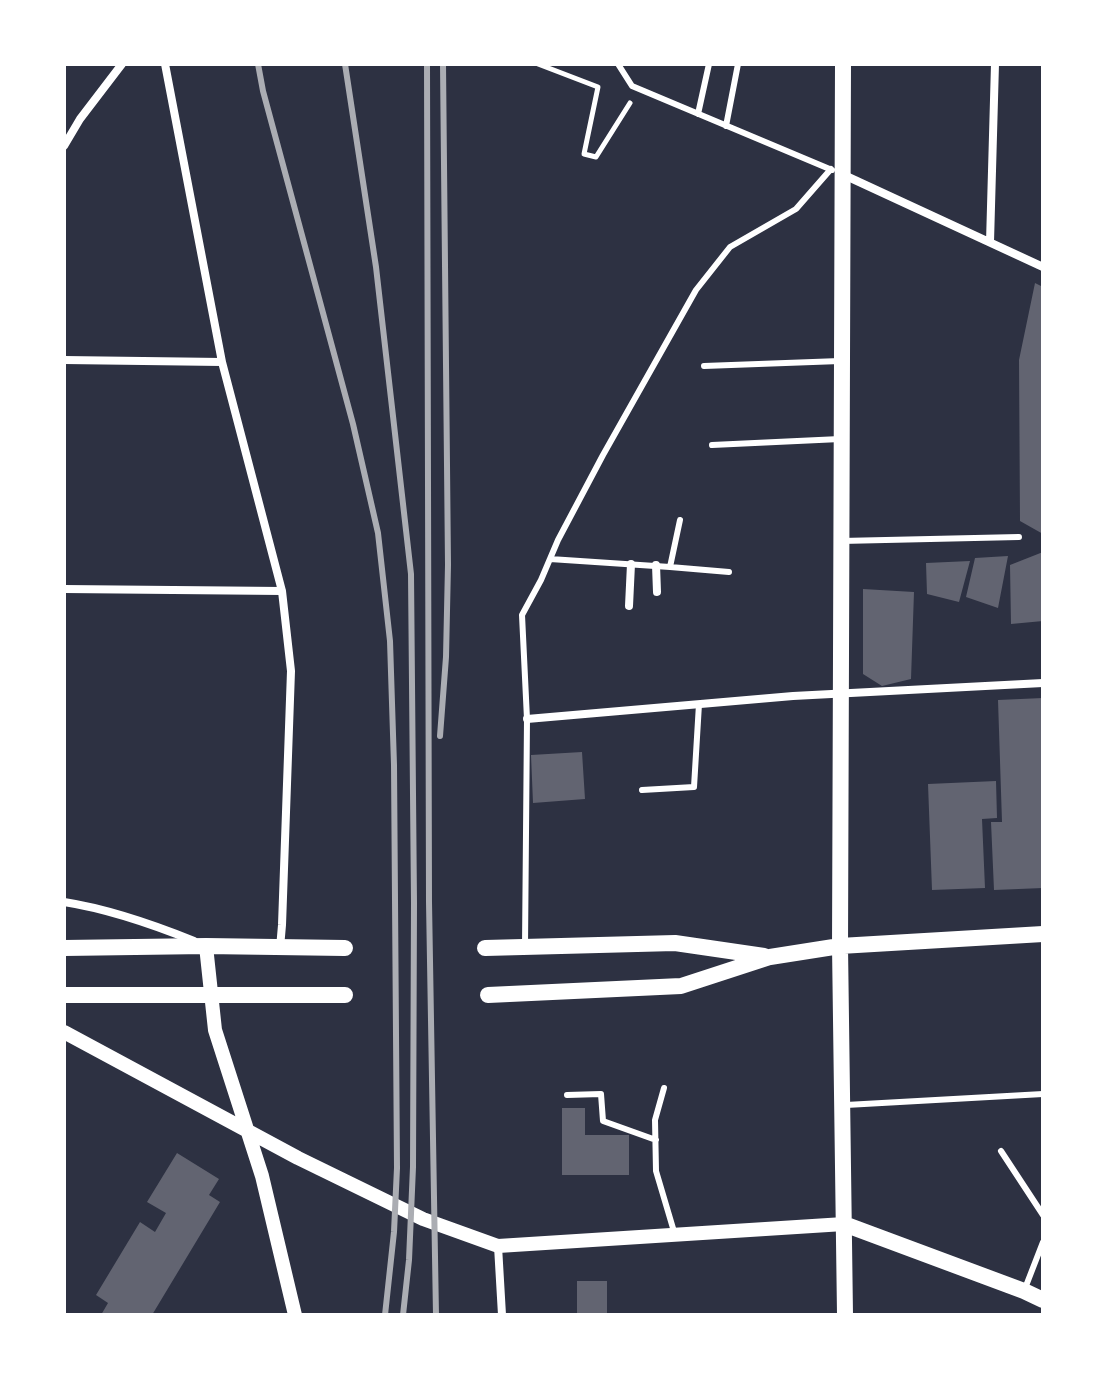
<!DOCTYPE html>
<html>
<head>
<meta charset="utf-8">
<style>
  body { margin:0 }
  #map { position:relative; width:1107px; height:1379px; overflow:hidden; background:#2d3142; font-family:"Nunito Sans",sans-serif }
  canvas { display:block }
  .frame { position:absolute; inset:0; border:66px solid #fff; pointer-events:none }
</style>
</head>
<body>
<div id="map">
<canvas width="1107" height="1379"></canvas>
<div class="frame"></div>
</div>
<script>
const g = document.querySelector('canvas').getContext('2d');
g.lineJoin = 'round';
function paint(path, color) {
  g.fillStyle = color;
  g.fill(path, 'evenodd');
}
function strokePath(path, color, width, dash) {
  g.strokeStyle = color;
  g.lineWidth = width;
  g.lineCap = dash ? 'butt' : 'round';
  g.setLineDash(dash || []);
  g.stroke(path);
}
paint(new Path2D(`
  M1035,283L1043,287V534L1020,521L1019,360Z
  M1043,552V621L1011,624L1010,565Z
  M1008,556L998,608L966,597L975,558Z
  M970,561L959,602L927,594L926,563Z
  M863,589L914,592L911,679L882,686L863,674Z
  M1043,698V888L994,890L991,822H1002L998,700Z
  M582,752L585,799L533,803L531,755Z
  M996,781L997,818L982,819L985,888L932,890L928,784Z
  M562,1108H585V1135H629V1175H562Z
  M177,1153L219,1179L209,1195L220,1202L152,1315H101L108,1303L96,1295L140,1222L155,1232L166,1213L147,1202Z
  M577,1281H607V1315H577Z`), '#626471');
strokePath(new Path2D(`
  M538,64L598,87L584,154L596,157L630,103`), '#fff', 5);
strokePath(new Path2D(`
  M618,64L632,86L832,170
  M698,114L709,64
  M726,126L738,64
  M704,366L840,361
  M712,445L840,439
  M841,541L1019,537
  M550,559L670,567L680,520
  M670,567L729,572
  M642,790L694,787L699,704
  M525,946L527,719L522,615L541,580L558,540L603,455L696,290L730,247L796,209L831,169
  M664,1088L655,1120L656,1171L675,1235
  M567,1095L601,1094L603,1121L656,1140
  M846,1105L1043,1094
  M1001,1151L1043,1215
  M1024,1291L1043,1242`), '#fff', 6);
strokePath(new Path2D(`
  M165,64L222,362L282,591L291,671L282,925L280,948
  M64,146L80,119L122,64
  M844,175L1043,267
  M990,242L995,64
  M64,360L222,362
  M656,565L657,592
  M64,589L282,591
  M629,606L631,564
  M527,719L793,696L1043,683
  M64,902C109,909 152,924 194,941
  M498,1246L502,1315`), '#fff', 8);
strokePath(new Path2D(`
  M206,946L215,1030L262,1176L295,1315
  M64,1032L298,1158L423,1219L498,1246L844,1224`), '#fff', 14);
strokePath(new Path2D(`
  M843,64L840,946L845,1315
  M64,948L206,946L345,948
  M485,948L675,943L764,956
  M64,995H345
  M488,995L681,986L770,957L840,946L1043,934
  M844,1224L1024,1291L1043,1300`), '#fff', 16);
strokePath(new Path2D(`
  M258,64L263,91L353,424L378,533L390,641L394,765L397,1168L394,1232L385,1315
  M345,64L376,267L411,574L414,903L413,1167L409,1260L403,1315
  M427,64L429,902L436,1315
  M440,736L446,657L448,565L443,64`), '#abadb3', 6);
</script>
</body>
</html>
